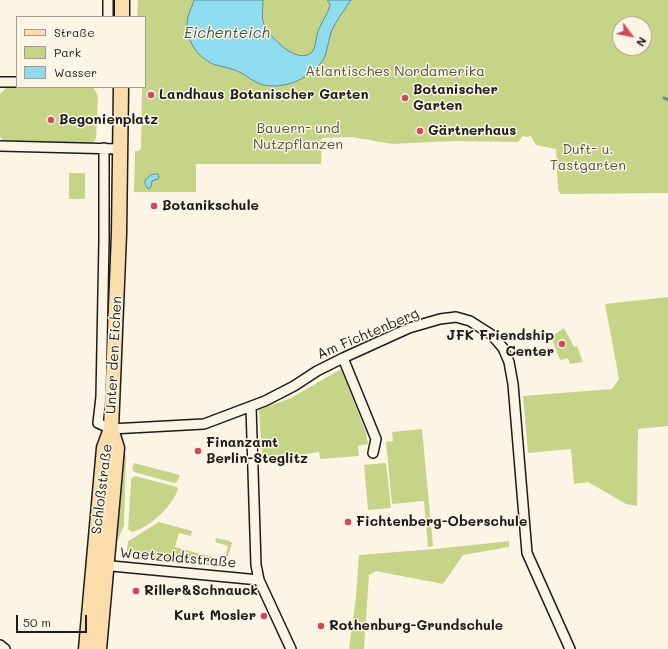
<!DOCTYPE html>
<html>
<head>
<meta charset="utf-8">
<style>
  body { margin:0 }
  #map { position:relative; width:668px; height:649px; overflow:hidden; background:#fcf5e5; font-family:Mali,sans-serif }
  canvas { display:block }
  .legend { position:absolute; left:16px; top:16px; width:130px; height:72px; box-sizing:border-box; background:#fcf5e5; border:1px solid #a29e95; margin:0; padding:5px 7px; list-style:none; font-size:12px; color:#1c1c1c }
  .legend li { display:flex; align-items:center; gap:8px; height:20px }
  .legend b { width:20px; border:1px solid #a29e95 }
  .north { position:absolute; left:612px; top:16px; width:40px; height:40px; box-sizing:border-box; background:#fcf5e5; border:1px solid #a29e95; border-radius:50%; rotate:122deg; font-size:11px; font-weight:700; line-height:16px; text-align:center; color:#1c1c1c }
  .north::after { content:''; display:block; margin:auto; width:14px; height:18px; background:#d1495b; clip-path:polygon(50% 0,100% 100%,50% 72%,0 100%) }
  .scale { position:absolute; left:16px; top:615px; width:71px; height:18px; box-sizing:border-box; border:2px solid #1c1c1c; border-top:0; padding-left:5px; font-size:12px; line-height:14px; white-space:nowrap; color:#1c1c1c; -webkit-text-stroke:3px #fcf5e5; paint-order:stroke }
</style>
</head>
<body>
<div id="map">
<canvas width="668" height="649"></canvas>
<ul class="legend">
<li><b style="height:5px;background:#fbddab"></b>Straße</li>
<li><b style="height:11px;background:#c6d488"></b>Park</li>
<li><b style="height:11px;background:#8edced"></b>Wasser</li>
</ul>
<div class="north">N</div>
<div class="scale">50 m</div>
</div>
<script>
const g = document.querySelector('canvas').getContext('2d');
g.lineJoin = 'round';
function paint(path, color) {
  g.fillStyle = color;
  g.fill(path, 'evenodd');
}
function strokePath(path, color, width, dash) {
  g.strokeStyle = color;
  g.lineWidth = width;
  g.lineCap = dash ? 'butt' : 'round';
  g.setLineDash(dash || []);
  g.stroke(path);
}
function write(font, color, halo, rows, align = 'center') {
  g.font = font + ' Mali,sans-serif';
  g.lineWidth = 3;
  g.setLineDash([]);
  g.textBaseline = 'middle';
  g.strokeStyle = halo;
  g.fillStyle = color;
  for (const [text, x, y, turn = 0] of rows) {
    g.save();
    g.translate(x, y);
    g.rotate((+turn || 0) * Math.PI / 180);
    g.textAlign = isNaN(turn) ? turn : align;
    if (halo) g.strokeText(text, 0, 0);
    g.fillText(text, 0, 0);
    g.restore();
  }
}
paint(new Path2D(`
  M138,0H668V193L561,194L558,190L556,149L536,145L531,136L526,137L523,136L518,142L453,141L392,144L352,137L322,138L321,164H196V192H134L135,151H139L141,148L142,87H145V17H137ZM620,24H644V48H620Z
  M8,86L94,88L98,97L96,139L90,145L7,144L0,137V94Z
  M69,173H85V199H69Z
  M668,297V426L638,429L637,506L626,504L588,482L574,484L571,449L528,453L523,396L612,389L619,379L605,304Z
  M564,328L574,347L577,346L583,362L570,364L568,358L560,360L551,337Z
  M341,369L366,433L368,444L358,446L359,456L320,459L319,452L307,454L262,456L259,410L291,398Z
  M422,429L433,546L428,547L424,501L392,504L386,442L393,441L392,432Z
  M121,452L125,453L126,456L124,525L117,542L124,456Z
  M134,463L180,475L177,482L174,483L134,472L132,468Z
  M386,463L391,508L368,510L364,465Z
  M135,476L177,487L178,489C173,506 149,528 132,532L128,529L131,483V479Z
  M159,522L192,531L191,536L179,533L175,547L224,560L228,546L215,542L216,538L230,541L232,543L225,567L126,557L128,542L130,540Z
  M509,541V547L463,555L443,584L376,571L369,575L364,649H349L356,597L359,555L435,549Z`), '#c6d488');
const water = new Path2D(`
  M194,0H263C263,7 261,18 264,24C269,37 298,66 312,52C316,47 316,37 318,31C321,23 327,15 330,6V4L327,0H351C345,9 338,18 333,28C328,38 328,52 323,60C320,65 314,70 310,73C297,84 273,90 258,83C251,80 245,74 237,71C230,68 223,67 216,65C197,59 183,37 188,17C189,11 193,6 194,0Z
  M155,174H158L159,177L158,179L152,181L151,187L148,189L145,184V180L151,175Z`);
paint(water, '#8edced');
strokePath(water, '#608f99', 1);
strokePath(new Path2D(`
  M664,98L668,100`), '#608f99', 3);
const minor = new Path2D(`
  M108,17V0
  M0,82H17
  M0,146L119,149
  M104,148V241L101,397L98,423L111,429L204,424L265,401L294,386L317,371L343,358L409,328L440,319L456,317L470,321L492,335L503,348L509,362L513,384L527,553L570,649
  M343,358L376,439L373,453
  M251,407L256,565L259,580L291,649
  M101,565L259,580
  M0,645L5,649`);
const primary = new Path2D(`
  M122,17V0
  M86,649L104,448L111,429L119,234L121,87
  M99,649L117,448L111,429`);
strokePath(minor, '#1c1c1c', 12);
strokePath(primary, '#1c1c1c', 17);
strokePath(minor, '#fcf5e5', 9);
strokePath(primary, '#fbddab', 14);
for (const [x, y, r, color] of [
  [151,95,4,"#d1495b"],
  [405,98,4,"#d1495b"],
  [51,120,4,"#d1495b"],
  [420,131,4,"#d1495b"],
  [154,206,4,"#d1495b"],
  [562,344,4,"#d1495b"],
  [198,451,4,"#d1495b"],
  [348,522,4,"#d1495b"],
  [136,591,4,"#d1495b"],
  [264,616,4,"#d1495b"],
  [321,626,4,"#d1495b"]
]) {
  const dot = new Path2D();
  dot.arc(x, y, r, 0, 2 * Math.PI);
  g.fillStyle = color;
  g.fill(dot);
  strokePath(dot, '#fcf5e5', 1.5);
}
write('14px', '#4f533c', '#fcf5e5', [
  ["Atlantisches Nordamerika",395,72],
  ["Bauern- und",298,129],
  ["Nutzpflanzen",298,145],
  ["Duft- u.",588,150],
  ["Tastgarten",588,166]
]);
write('bold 14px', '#1c1c1c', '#fcf5e5', [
  ["Botanischer",413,90],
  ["Garten",413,106],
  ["Landhaus Botanischer Garten",159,95],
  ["Begonienplatz",59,120],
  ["Gärtnerhaus",428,131],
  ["Botanikschule",162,206],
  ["JFK Friendship",554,336,"right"],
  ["Center",554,352,"right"],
  ["Finanzamt",206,443],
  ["Berlin-Steglitz",206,459],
  ["Fichtenberg-Oberschule",356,522],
  ["Riller&Schnauck",144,591],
  ["Kurt Mosler",256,616,"right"],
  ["Rothenburg-Grundschule",329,626]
], 'left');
write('14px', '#1c1c1c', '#fcf5e5', [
  ["Am Fichtenberg",368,334,-23],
  ["Unter den Eichen",114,355,-87],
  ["Schloßstraße",102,489,-83],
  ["Waetzoldtstraße",178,558,5]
]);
write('italic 15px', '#3e565b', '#fcf5e5', [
  ["Eichenteich",227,33]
]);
</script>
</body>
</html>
